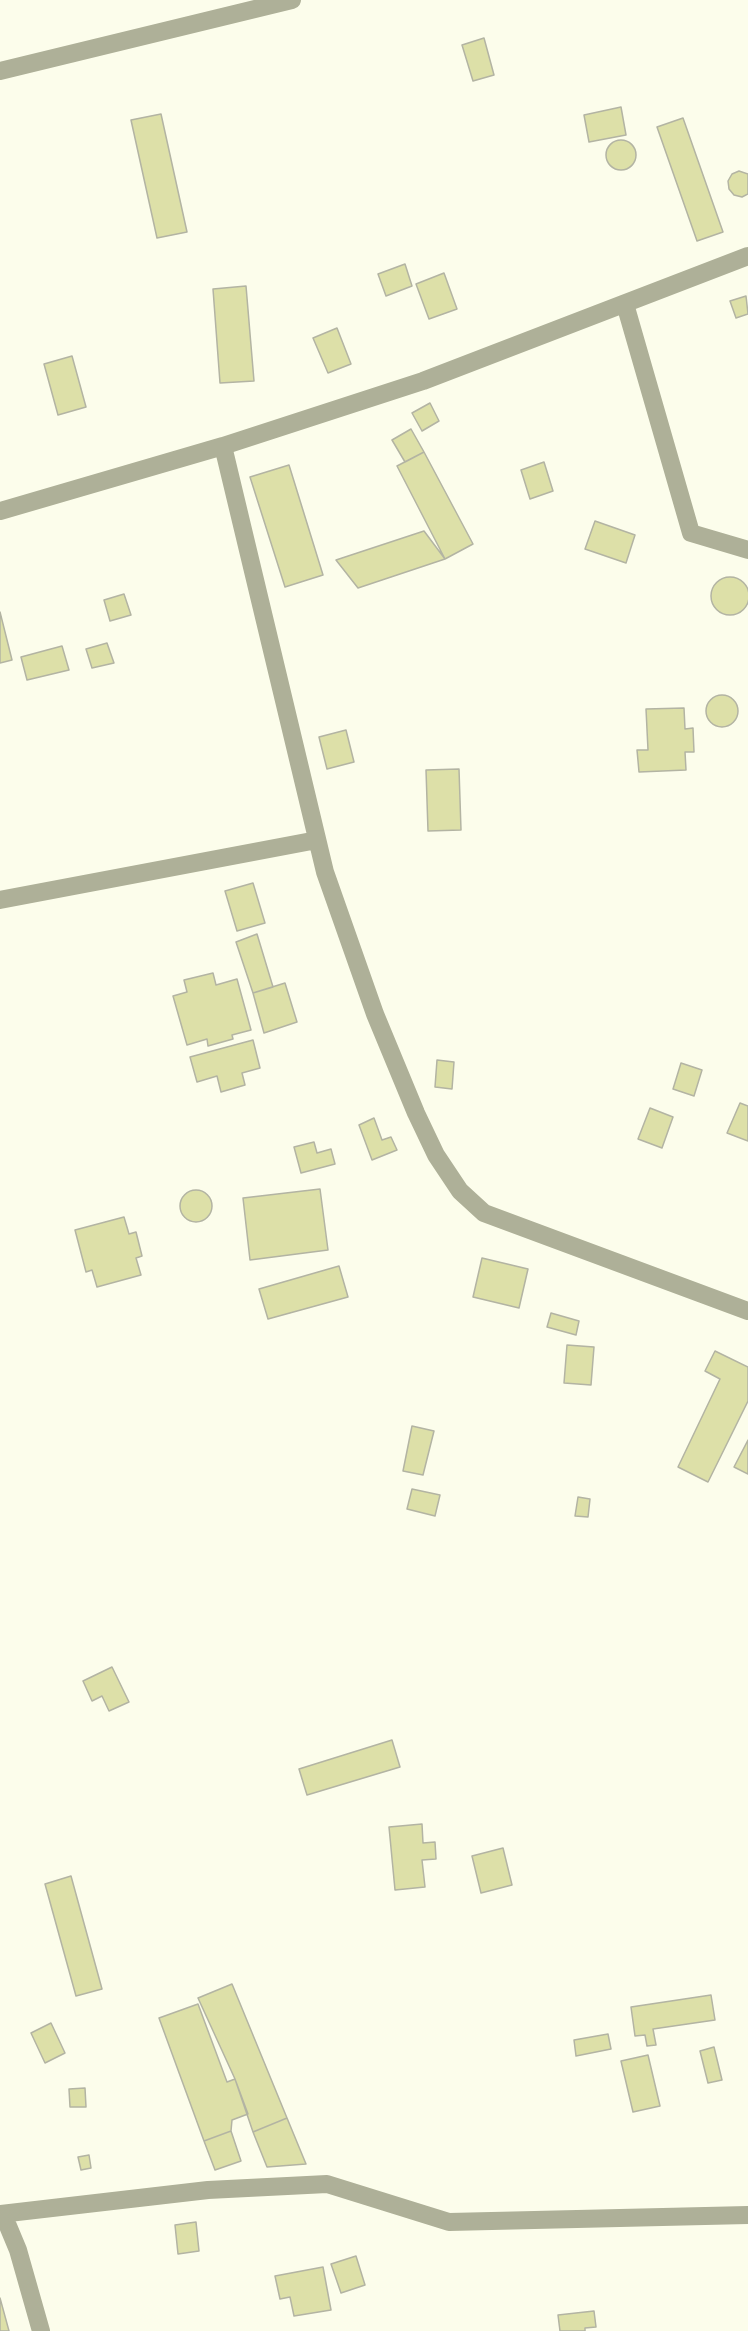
<!DOCTYPE html>
<html>
<head>
<meta charset="utf-8">
<style>
  body { margin:0 }
  canvas { display:block; background:#fcfdeb }
</style>
</head>
<body>
<canvas width="748" height="2331"></canvas>
<script>
const g = document.querySelector('canvas').getContext('2d');
g.lineJoin = 'round';
function paint(path, color) {
  g.fillStyle = color;
  g.fill(path, 'evenodd');
}
function strokePath(path, color, width, dash) {
  g.strokeStyle = color;
  g.lineWidth = width;
  g.lineCap = dash ? 'butt' : 'round';
  g.setLineDash(dash || []);
  g.stroke(path);
}
const building = new Path2D(`
  M484,38L494,75L473,81L462,45Z
  M621,107L626,135L589,142L584,115Z
  M161,114L187,232L157,238L131,120Z
  M683,118L723,232L697,241L657,127Z
  M606 155a15 15 0 1 1 30 0a15 15 0 1 1-30 0Z
  M739,171L748,174V194L742,197L734,195L729,189L728,181L732,174Z
  M405,264L412,286L386,296L378,274Z
  M444,273L457,309L429,319L416,284Z
  M246,286L254,381L220,383L213,289Z
  M746,296L748,314L736,318L730,301Z
  M337,328L351,364L328,373L313,338Z
  M72,356L86,407L58,415L44,364Z
  M430,403L439,421L422,431L412,413Z
  M411,429L424,452L405,462L392,440Z
  M424,452L473,544L445,559L397,466Z
  M544,462L553,491L530,499L521,470Z
  M289,465L323,575L285,587L250,477Z
  M595,521L635,535L626,563L585,549Z
  M424,531L445,559L358,588L336,560Z
  M711 596a19 19 0 1 1 38 0a19 19 0 1 1-38 0Z
  M124,594L131,615L110,621L104,600Z
  M0,612L12,660L0,663Z
  M107,643L114,663L92,668L86,649Z
  M62,646L69,670L27,680L21,657Z
  M706 711a16 16 0 1 1 32 0a16 16 0 1 1-32 0Z
  M684,708L685,729L693,728L694,752H685L686,770L639,772L637,750H648L646,709Z
  M346,730L354,762L327,769L319,737Z
  M459,769L461,830L428,831L426,770Z
  M253,883L265,923L237,931L225,891Z
  M257,934L273,987L253,993L236,942Z
  M213,973L216,985L237,979L251,1030L232,1035L233,1039L208,1046L207,1039L187,1045L173,996L187,992L184,980Z
  M285,983L297,1022L264,1033L253,993Z
  M253,1040L260,1068L242,1073L245,1085L221,1092L217,1076L197,1082L190,1057Z
  M437,1060L454,1062L452,1089L435,1087Z
  M681,1063L702,1070L694,1096L673,1089Z
  M740,1103L748,1106V1141L727,1133Z
  M650,1108L673,1117L662,1148L638,1139Z
  M374,1118L382,1140L391,1137L397,1150L372,1160L359,1125Z
  M314,1142L317,1153L331,1149L335,1164L301,1173L294,1147Z
  M320,1189L328,1250L250,1260L243,1198Z
  M180 1206a16 16 0 1 1 32 0a16 16 0 1 1-32 0Z
  M124,1217L129,1234L136,1232L142,1256L136,1258L141,1275L97,1287L92,1270L86,1272L75,1230Z
  M482,1258L528,1269L519,1308L473,1297Z
  M339,1266L348,1297L268,1319L259,1289Z
  M551,1313L579,1321L576,1335L547,1327Z
  M567,1345L594,1347L591,1385L564,1383Z
  M715,1351L748,1367V1401L708,1482L678,1467L720,1379L705,1371Z
  M412,1426L434,1431L423,1475L403,1471Z
  M748,1440V1474L734,1467Z
  M412,1489L440,1495L435,1516L407,1509Z
  M578,1497L590,1499L588,1517L575,1516Z
  M112,1667L129,1702L109,1711L102,1696L92,1701L83,1681Z
  M392,1740L400,1767L307,1795L299,1769Z
  M422,1824L423,1843L435,1842L436,1859L422,1860L425,1887L395,1890L389,1827Z
  M503,1848L512,1885L481,1893L472,1856Z
  M71,1876L102,1989L76,1996L45,1884Z
  M232,1984L287,2118L253,2132L235,2079L198,1998Z
  M711,1995L715,2020L653,2029L656,2045L647,2046L645,2035L635,2036L631,2007Z
  M198,2004L227,2082L235,2079L248,2114L232,2120L231,2131L204,2141L159,2018Z
  M51,2023L65,2053L45,2063L31,2033Z
  M608,2034L611,2049L576,2056L574,2040Z
  M714,2047L722,2080L708,2083L700,2051Z
  M648,2055L660,2106L633,2112L621,2061Z
  M85,2088L86,2107H70L69,2089Z
  M287,2118L306,2164L267,2167L253,2132Z
  M231,2131L241,2161L215,2170L204,2141Z
  M89,2155L91,2168L81,2170L78,2157Z
  M196,2222L199,2251L178,2254L175,2225Z
  M356,2256L365,2285L341,2293L331,2264Z
  M323,2267L331,2310L294,2316L290,2297L280,2299L275,2276Z
  M0,2298L9,2331H0Z
  M594,2311L596,2327L585,2328V2331H560L558,2315Z`);
paint(building, '#dde0a8');
strokePath(building, '#b3b4a3', 1.5);
strokePath(new Path2D(`
  M0,71L292,0
  M625,304L691,533L748,550
  M223,446L325,872L375,1014L416,1113L436,1155L460,1191L484,1213L748,1311
  M0,511L223,446L423,381L748,256
  M0,900L317,840
  M0,2214L208,2190L327,2184L449,2222L748,2215
  M3,2214L18,2250L41,2331`), '#aeb098', 18);
</script>
</body>
</html>
